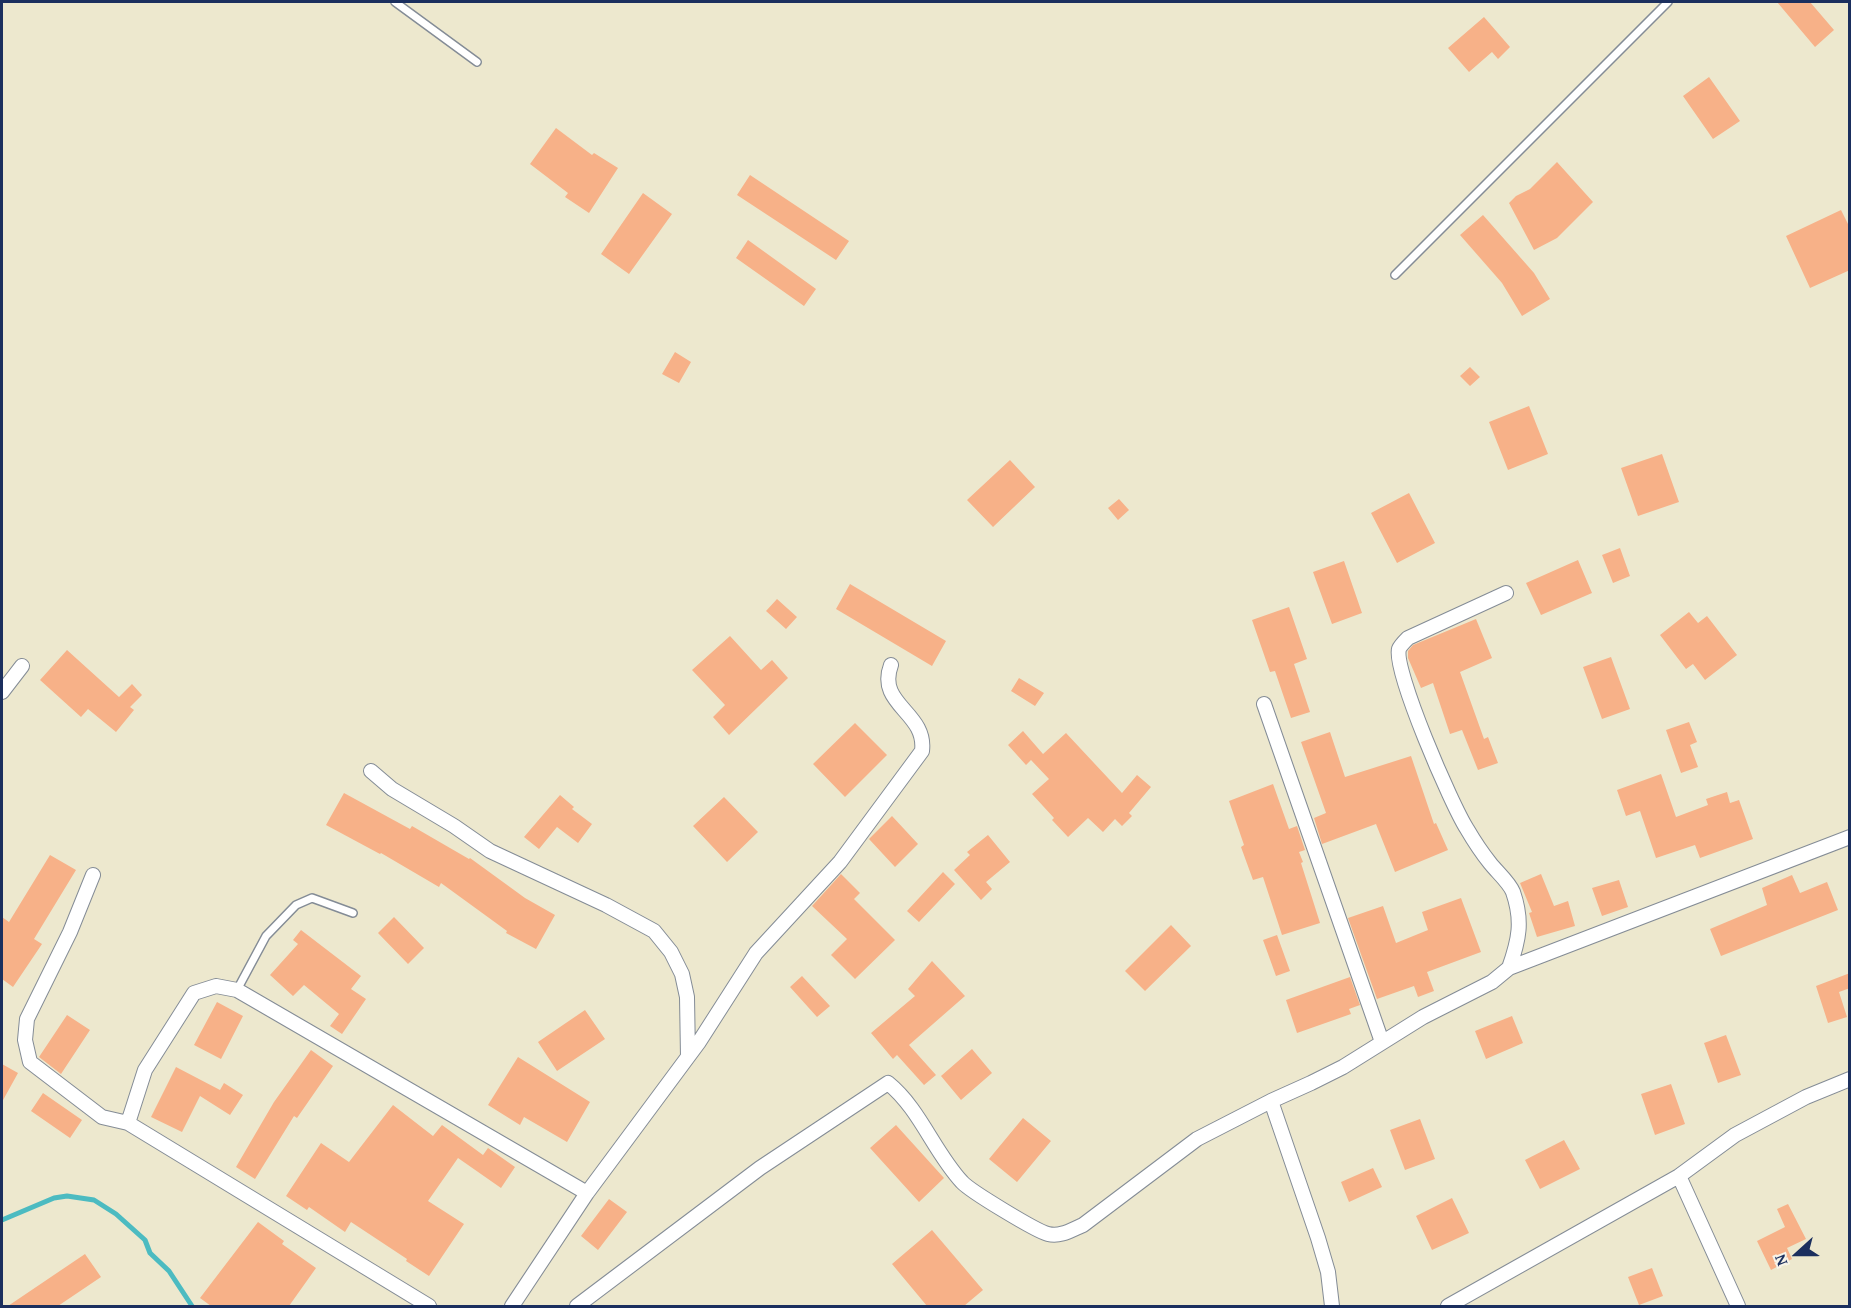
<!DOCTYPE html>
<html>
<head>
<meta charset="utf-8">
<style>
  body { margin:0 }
  #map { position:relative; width:1851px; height:1308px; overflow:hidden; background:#ede8ce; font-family:"Gentium Book Plus",serif }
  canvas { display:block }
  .frame { position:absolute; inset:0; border:3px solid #1b2f5e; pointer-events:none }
  .north { position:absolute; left:1767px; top:1224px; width:60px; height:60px; -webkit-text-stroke:4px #f7f3e8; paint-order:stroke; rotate:249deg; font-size:16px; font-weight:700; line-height:24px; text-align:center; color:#1b2f5e }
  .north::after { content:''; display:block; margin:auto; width:21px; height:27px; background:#1b2f5e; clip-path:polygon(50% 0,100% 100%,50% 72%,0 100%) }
</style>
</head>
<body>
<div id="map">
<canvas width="1851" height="1308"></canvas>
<div class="frame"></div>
<div class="north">N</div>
</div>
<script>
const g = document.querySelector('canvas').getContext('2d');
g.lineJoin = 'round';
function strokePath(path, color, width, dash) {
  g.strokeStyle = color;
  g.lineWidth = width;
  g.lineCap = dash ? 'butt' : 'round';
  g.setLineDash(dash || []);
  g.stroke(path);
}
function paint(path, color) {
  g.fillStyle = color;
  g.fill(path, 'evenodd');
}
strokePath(new Path2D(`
  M2,1220L54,1198L67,1196L94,1200L116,1214L145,1240L150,1253L169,1271L192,1306`), '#4cbbc1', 5);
paint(new Path2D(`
  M1777,2H1810L1834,30L1815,47Z
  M1484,17L1510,47L1498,59L1492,52L1469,72L1448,48Z
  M1709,77L1740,121L1713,139L1683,96Z
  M556,128L592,155L594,153L618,168L589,213L565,197L568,193L530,164Z
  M1557,162L1593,202L1557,238L1534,250L1509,203L1516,196L1530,189Z
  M750,175L849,241L836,260L737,195Z
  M643,193L672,214L629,274L601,254Z
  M1841,210L1850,228V270L1810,288L1786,236Z
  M1483,215L1534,273L1550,299L1522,316L1502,283L1460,235Z
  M748,240L816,289L804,306L736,258Z
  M675,352L691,362L679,383L662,374Z
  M1470,367L1480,377L1470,386L1460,376Z
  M1529,406L1548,454L1508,470L1489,422Z
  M1662,454L1679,502L1638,516L1621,468Z
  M1010,460L1035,487L993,527L967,500Z
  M1409,493L1435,543L1397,563L1371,513Z
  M1119,499L1129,510L1118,520L1108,508Z
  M1620,548L1630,576L1613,583L1602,555Z
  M1578,560L1592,593L1541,615L1526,583Z
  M1344,561L1362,613L1332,624L1313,572Z
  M850,584L946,641L932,666L836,609Z
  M777,599L797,617L786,629L766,611Z
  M1289,607L1307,659L1294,664L1310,712L1291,718L1275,671L1270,672L1252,620Z
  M1689,612L1698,623L1707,616L1737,655L1705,680L1693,664L1686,669L1660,635Z
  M1476,619L1492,658L1460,672L1484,739L1488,737L1498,763L1478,770L1462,730L1450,734L1433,683L1421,688L1408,658V651L1413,645Z
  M730,636L761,670L772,660L788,678L729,735L713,717L725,705L692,670Z
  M67,650L119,697L132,684L142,695L130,707L134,710L116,732L88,709L81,717L40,680Z
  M1611,657L1630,709L1602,719L1583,667Z
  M1019,678L1044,693L1035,706L1011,691Z
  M1689,722L1697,742L1690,745L1698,767L1681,773L1666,730Z
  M855,723L887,755L845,797L813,764Z
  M1023,731L1043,754L1066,733L1122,793L1137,775L1151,787L1129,813L1132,816L1122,826L1115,819L1103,832L1088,818L1068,837L1052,820L1054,818L1032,794L1049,779L1031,760L1026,765L1008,745Z
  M1330,732L1345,777L1411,756L1434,824L1436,823L1448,850L1395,872L1376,824L1322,844L1314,818L1326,813L1301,742Z
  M1661,774L1676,817L1708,805L1706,799L1727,792L1730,803L1739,800L1753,839L1700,858L1695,845L1656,858L1640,811L1626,816L1617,790Z
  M1273,784L1289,829L1297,826L1305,850L1299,852L1303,862L1301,863L1320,923L1282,935L1263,877L1253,880L1241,847L1244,845L1229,801Z
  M344,793L410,829L412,826L469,859L470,858L525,898L555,915L536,949L506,933L507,931L441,883L439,887L381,853L380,854L326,825Z
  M560,795L574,807L572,809L592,824L578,843L557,827L539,849L524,837Z
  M724,797L758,832L727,862L693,826Z
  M892,816L918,844L895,867L869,839Z
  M988,835L1010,862L986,882L992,889L981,900L954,870L970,855L967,852Z
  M50,855L76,870L34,939L42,944L13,987L2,979V917L9,922Z
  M943,872L955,884L919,922L907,911Z
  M841,874L860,893L854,899L895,940L855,979L831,955L847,939L812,906Z
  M1541,874L1554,906L1568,901L1575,926L1537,937L1529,913L1532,912L1520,883Z
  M1792,875L1800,893L1827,882L1838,910L1721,956L1710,929L1767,905L1762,888Z
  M1619,880L1628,907L1602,916L1592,888Z
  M1461,898L1481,952L1427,972L1434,991L1418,997L1414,986L1377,999L1348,918L1383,906L1396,943L1428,930L1422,912Z
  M394,917L424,948L408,964L378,933Z
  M1171,925L1191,946L1145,991L1125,971Z
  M301,930L361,976L351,989L366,999L342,1034L330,1026L339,1014L304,985L293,996L270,975L298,944L293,940Z
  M1277,935L1290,971L1276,976L1263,940Z
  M932,961L965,996L909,1045L936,1075L924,1085L897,1055L893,1059L871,1033L915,996L908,989Z
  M1850,973V988L1839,992L1847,1017L1828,1023L1816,986Z
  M802,976L830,1006L817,1017L790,987Z
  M1350,977L1360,1005L1349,1009L1351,1014L1297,1033L1286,1000Z
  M217,1002L243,1016L221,1059L194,1045Z
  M585,1010L605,1039L557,1071L538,1042Z
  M67,1015L90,1030L61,1074L39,1057Z
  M1512,1016L1523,1043L1486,1059L1475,1031Z
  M1726,1035L1741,1075L1718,1083L1704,1043Z
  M972,1049L992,1073L961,1100L941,1076Z
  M311,1050L333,1066L297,1118L294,1116L255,1179L236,1167L274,1102Z
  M518,1057L590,1102L567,1142L524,1117L520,1125L488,1105Z
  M2,1064L18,1073L2,1102Z
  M176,1067L220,1090L224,1083L243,1095L230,1115L200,1096L182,1132L151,1117Z
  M1671,1084L1685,1124L1655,1135L1641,1094Z
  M43,1093L82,1120L70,1138L31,1111Z
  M393,1105L433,1136L442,1125L483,1155L488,1148L515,1167L501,1188L458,1158L428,1201L464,1224L429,1276L406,1261L407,1259L351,1222L345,1232L309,1207L307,1210L286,1196L321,1143L349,1162Z
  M1023,1118L1051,1141L1017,1182L989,1159Z
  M1420,1119L1435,1159L1405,1170L1390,1130Z
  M896,1125L944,1178L919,1202L870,1148Z
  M1564,1140L1580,1169L1540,1189L1525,1160Z
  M1373,1168L1382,1187L1349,1202L1341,1182Z
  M1452,1198L1469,1233L1432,1250L1416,1216Z
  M609,1199L627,1212L598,1250L581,1236Z
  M1788,1204L1806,1239L1787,1248L1792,1259L1771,1270L1757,1241L1785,1227L1777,1209Z
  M258,1222L284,1241L282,1244L316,1268L289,1306H211L200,1298Z
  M932,1230L983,1290L964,1306H927L892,1264Z
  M85,1254L101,1277L58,1306H8Z
  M1652,1268L1663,1296L1639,1305L1628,1277Z`), '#f7b188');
const lane = new Path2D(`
  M395,2L477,62
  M1395,275L1668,2
  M237,990L266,936L296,905L312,898L353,913`);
const street = new Path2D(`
  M1506,593L1408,638C1405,641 1400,646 1399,649C1393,670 1452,806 1467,829C1474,841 1482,853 1490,863C1497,872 1509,882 1513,892C1523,921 1519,940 1509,968
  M2,692L22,666
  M1264,704L1382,1042
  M371,771L392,789L454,826L490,851L606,905L654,931L671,952L682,974L687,997L688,1057
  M93,875L70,932L27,1019L25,1040L30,1062L102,1117L128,1123L429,1306
  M128,1123L145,1070L194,993L216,986L237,990L587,1193
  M1679,1176L1738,1306
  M512,1306L587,1193L699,1042L756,953L840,862L922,751C927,712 876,705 891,665
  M577,1306L760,1168L888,1083C920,1109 934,1152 962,1182C970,1191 1036,1231 1048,1234C1061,1237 1071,1230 1083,1225L1197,1139L1271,1101
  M1332,1306L1328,1272L1318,1238L1271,1101L1311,1083L1343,1067L1423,1017L1492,982L1509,968L1850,837
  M1448,1306L1679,1176L1735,1135L1806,1097L1850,1079`);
strokePath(lane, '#848c96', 10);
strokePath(street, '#848c96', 16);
strokePath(lane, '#fff', 7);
strokePath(street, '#fff', 14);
</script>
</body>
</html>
